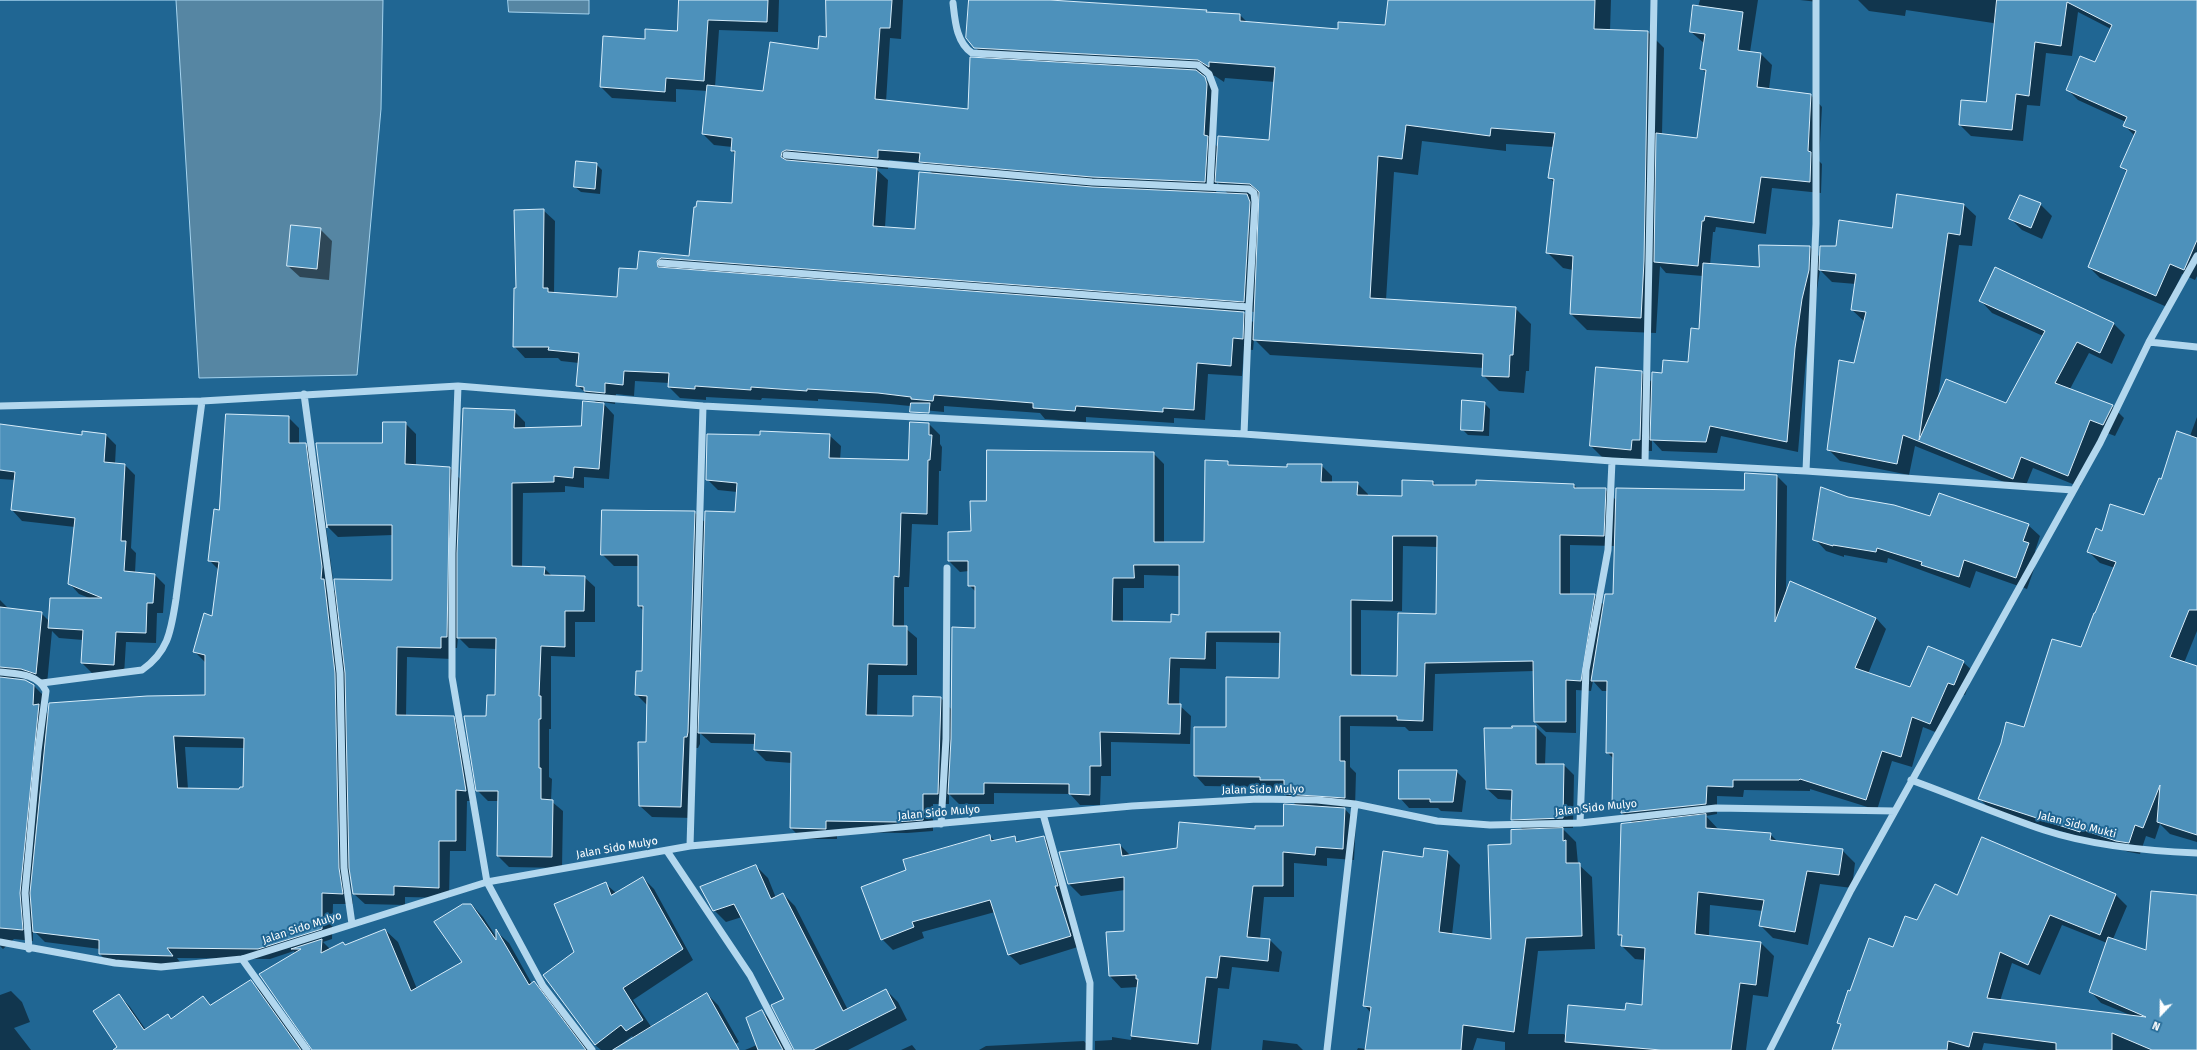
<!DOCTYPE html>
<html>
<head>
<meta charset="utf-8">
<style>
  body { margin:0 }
  #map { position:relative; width:2197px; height:1050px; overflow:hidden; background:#206693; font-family:"Fira Sans",sans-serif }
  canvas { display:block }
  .north { position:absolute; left:2141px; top:994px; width:40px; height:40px; -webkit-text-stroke:3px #206693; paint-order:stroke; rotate:202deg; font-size:11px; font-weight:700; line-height:16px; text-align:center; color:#fff }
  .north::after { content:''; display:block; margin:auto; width:14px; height:18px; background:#fff; clip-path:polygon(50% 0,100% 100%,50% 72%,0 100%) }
</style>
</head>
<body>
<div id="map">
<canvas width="2197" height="1050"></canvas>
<div class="north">N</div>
</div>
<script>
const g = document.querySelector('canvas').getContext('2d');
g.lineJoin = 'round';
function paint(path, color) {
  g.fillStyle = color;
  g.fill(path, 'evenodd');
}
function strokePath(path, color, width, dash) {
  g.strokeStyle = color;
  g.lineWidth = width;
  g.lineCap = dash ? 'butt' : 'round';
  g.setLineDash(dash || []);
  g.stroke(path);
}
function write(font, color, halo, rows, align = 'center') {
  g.font = font + ' "Fira Sans",sans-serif';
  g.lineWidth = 4;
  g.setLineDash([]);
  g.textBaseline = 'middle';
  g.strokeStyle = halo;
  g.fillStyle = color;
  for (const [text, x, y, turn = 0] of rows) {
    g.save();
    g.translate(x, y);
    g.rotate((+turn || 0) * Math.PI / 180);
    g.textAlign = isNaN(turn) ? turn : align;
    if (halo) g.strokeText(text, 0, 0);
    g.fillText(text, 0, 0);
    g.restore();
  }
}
const water = new Path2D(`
  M0,0H383L381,109L357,375L199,378L176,0Z
  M508,0H589V14L509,12Z`);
paint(water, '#5686a3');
strokePath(water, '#a6d4ef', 1);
paint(new Path2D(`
  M680,0H779L778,32L719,30L715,87L764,92L819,50L827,38V0H903L901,39L890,38L886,102L969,110L987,59L975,47L970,0H1052L1206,11L1209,13L1240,15L1247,22L1339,30L1386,26L1389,0H1611L1610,31L1648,32L1664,48L1662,134L1698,140L1707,74L1701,68L1705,44L1691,32L1700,0H1758L1750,52L1761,54L1772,65L1769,89L1811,95L1822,107L1819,161L1822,164L1821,193L1772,188L1766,234L1716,227L1715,232H1713L1710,265L1760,268L1810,247L1821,258L1837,247L1964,205L1976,216L1972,246L1959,245L1938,397L2006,404L2043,336L1992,313L1981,301L2114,324L2125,335L2112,364L2089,353L2070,389L2112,406L2124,418L2115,436L2102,431L2080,487L2033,468L2024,490L1915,446L1909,475L1840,461L1828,449L1855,364L1865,322L1852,310L1856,284L1832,282L1820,270L1806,359L1798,452L1721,436L1717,453L1662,451L1652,440V451H1643L1642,461L1602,457L1591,446L1641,372L1653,383L1663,374L1689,363L1700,330L1703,276L1666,273L1660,266L1656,333L1587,330L1571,314L1573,270L1563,268L1547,252L1555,183L1549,178L1554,147L1506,144V151L1422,141L1418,175L1394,172L1386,300L1515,308L1531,324L1529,371H1526L1524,393L1499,391L1483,375L1484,368L1270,355L1254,339L1253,350L1244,349L1242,376L1208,374L1205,420L1174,418V423L1086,417V422L1045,419L1040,413L944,406V412L923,410L920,407L890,404L818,399V401L762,398L761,400L706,397V400L680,398L669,387V383L635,381L634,396L616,394L615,404L602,402L614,415L609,479L584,477V488L565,486V492L523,493L522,567L544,568L552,576L584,577L595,587V622H575V657L551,656V729H549V777L552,779L551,801L563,811L562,868L509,867L498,856L499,801H488L477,790L487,717L496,696L497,649L469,648L458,637L457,648H452V659L407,657L406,716L453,717L464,728L476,801H467L466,851H450L449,898L405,897V905L365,904L354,894L349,873L353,904H333L332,939L323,942L331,950L385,930L398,942L417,989L463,962L471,904L483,917L497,938V932L509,943L532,984L534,982L547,994L588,1050H312L294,951L270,959L177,958L183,966L110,965L100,954V949L45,942L33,930V941L14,939L3,949L0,946V600L9,609L41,613L49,621L92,599L79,594L69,583L75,527L22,521L12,510L15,480L0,479V425L83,436L106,435L116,445L115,464L125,465L135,475L131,548L136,553L135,573L155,575L165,585L163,613H157L156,643L126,642L124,675L92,673L82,663L83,640L59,638L52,631L47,684L33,680L15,678V680L34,686L45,697L44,710L49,715L206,696V663L194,651L213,617L219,570L209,560L220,511L288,417L299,428V444H305L316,455L333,579L332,588L337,593L393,581V535L338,537L328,527L317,444H383L405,423L416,434V465L450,468L461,480L514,411L525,422V428L582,427L597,403L578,386L579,363L561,361L558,358H525L514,346L517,289L543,210L555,221L554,293L618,298L638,271L640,252L690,257L733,204L736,155L732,151V147L714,145L703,134L708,91L676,89V102L612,98L601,87L645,40L678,32ZM1201,75L1215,76L1224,82L1225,78L1275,82L1270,141L1218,148L1215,144L1216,89ZM889,160L922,163L933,174L916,230L885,227L888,180L875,168L888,169ZM1217,182L1228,194H1216ZM1251,199H1261L1260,213L1258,206ZM1242,311L1255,312V324ZM185,747L245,748L244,788L240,790L188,789Z
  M1800,0H1818V2Z
  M1858,0H2197V276L2195,280L2182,274L2167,307L2100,278L2089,267L2127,172L2121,167L2135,136L2125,126L2126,122L2078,100L2067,89L2096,64L2111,29L2078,12L2072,56L2046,53L2040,106L2027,105L2023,141L1971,136L1960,125L1987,103L1996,25L1993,23L1906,10L1905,16L1869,11Z
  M596,164L602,170L600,194L581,192L575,187Z
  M2040,204L2052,216L2042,239L2022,230L2011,219Z
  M320,229L332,241L329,280L300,277L288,266Z
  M1484,403L1490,409L1489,436L1468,435L1462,429Z
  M2197,417V631L2184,663L2197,667V842L2170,834L2160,824L2155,839L2146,836L2140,854L2129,852L1991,810L1980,799L2025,728L2081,648L2115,568L2100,563L2088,551L2103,532L2144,516L2161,480L2190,436Z
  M929,424L940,435V444L942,447L941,471H939L938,525L912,524L909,587H904V627L917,638V675H878L877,717H914L941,698L952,710L976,629V592L969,585V571L960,572L949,561V533L972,532L987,502L1153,453L1164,464V543H1205L1227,462L1232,467L1287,468L1321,465L1332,476V483H1357L1368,494V497H1403L1433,482L1437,486L1574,485L1578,489H1605L1616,500L1745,491L1777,476L1787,486L1786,593L1876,618L1886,629L1868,674L1911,689L1963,662L1974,672L1965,695L1959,693L1940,734L1923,727L1912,767L1892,761L1877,810L1810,789V791L1744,790L1743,797L1717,796V814L1706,816L1719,830L1770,834L1778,842L1842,850L1855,863L1852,888L1820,884L1808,945L1773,938L1760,925L1763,911L1710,905L1709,936L1761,943L1774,956L1768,997L1753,995L1746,1050H1505V1042L1477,1038L1473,1050H1357L1358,1048L1366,1049L1371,1013L1364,1005L1424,858L1447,852L1460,865L1452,935L1492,940L1512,845L1523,830L1512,819V800L1498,799L1487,789L1485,729L1536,727L1546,737L1545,765H1564L1574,775L1573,828H1562L1576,842L1578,864L1592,877L1595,949L1538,951L1528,1034H1564L1566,1037L1643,1006L1645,960L1635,959L1622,946V938L1619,934L1633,823L1613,805L1614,759L1607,752L1608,691H1602L1593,681L1591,691L1576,690V733L1546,732L1535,722L1534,671L1435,674L1433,731H1409L1405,727L1350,726V767L1356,773L1355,808L1343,807L1356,821L1354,860L1327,858V866L1294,863V897H1264L1260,939L1270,940L1282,952L1279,972L1232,967L1229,989L1218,988L1211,1050H1095V1041L1112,1040V1037L1131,1040L1138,987L1121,988L1110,976L1125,932V890L1081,896L1069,884L1120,845L1131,856L1178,849L1256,830L1284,827L1297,806L1285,794V791L1272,790L1268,787L1205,786L1195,775L1227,728L1280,679L1281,643L1216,642V669L1180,668L1179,705L1191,716L1190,744L1111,742V776H1101L1100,805H1080L1070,794L994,793V804H959L949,794V804H933V831L907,833L837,832V839H802L791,828L792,763L766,761L755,750V744L711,743L700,733V744L698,748H695L693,818L652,817L640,806L647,743L648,706L636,694L643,673L644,611L639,606V566H614L602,554L694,512L706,523L736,513L737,492L718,490L707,479L761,436L829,435L841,446L840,460L909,461ZM1570,545L1615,546L1614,595L1604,605L1594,595H1570ZM1403,546L1438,547L1437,615L1398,677H1361V610L1402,611ZM1144,575L1180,576V616L1172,623L1123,622V588H1144Z
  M1848,497L1931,517L2028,525L2040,536L2035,551L2039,555L2027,589L1976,571L1970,588L1888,558L1887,563L1844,555V557L1826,551L1815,539Z
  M1456,771L1466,781L1462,812L1441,811L1438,808H1409L1400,798Z
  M990,836L995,841L1014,837L1019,842L1044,837L1054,848L1081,946L1020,965L1009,955L995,912L922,932L924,938L893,950L882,939L908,871L904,860Z
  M756,866L768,878L776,898L783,894L795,906L848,1010L886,990L898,1002L907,1020L848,1050H795L785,999L742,917L726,922L714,910Z
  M643,878L654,889L693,960L633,1000L652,1028L707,994L718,1005L739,1042L726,1050H641L632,1036L614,1050H601L595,1045L575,952L606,884L616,893Z
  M2116,895L2127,906L2113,939L2147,951L2197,896V1050H2038L1984,1043L1982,1050H1834L1841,1025L1838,1022L1851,992L1894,948L1917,921L1957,896ZM2062,925L2107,943L2090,991L2101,1003L2130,1015L2000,1001L2012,963L2040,975Z
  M251,981L263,993L303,1050H169L168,1016L172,1019L203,997L211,1005Z
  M11,991L22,1002L30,1022L14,1028L31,1050H0V995Z
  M119,995L130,1007L160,1050H120Z
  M762,1011L774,1023L788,1050H745L757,1045Z
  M1263,1040L1297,1044L1303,1050H1262Z
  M1084,1041L1092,1050H979L986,1046Z
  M912,1045L916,1050H901Z`), '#0007');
const building = new Path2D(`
  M679,0H768L767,22L708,20L704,81L666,78L665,92L600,87L603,36L645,39V29L677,31Z
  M826,0H892L890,28H880L875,99L968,109L970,57L1196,70L1205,77L1207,84L1204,135L1208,136L1205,182L1092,177L919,162L920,153L878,150V158L786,150L782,152L781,157L786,160L877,168L873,226L915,229L919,172L1092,187L1247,194L1250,202L1244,302L661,258L657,261L658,267L1244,312L1243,339L1233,338L1231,366L1197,363L1194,410L1163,408V412L1076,406L1075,411L1033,408V403L934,395L933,401L911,399V397L878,393L807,389V391L751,387V390L695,386V389L668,387L669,373L624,371L623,385L605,383V393L584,391V387L576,386L579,353L548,350L549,347H513L514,288H516L514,210L544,209L543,288H548V292L617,297L619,268L637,269L639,251L689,256L694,207H696L697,201L732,203L735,151H731L732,138L702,134L707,85L763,91L770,42L818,49L819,36L826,37Z
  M969,0H1050L1207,10L1206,12L1240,14V21L1338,29V22L1385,25L1388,0H1595L1594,29L1648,31L1644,261L1641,318L1570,314L1573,256L1546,253L1554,179L1548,178L1555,133L1491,128L1490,136L1406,125L1402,159L1378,156L1370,298L1516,307L1513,355H1510L1509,377L1482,376L1483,354L1253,340L1259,192L1250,184L1215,182L1218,136L1269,140L1275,67L1209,62V67L1198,60L974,48L966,38Z
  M1997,0H2197V240L2184,270L2170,264L2156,296L2088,267L2127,170L2120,167L2136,131L2123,126L2127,117L2066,90L2080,56L2095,62L2112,25L2067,2L2061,46L2035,42L2029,96L2016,94L2012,130L1959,125L1961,100L1986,102Z
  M1693,5L1743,12L1738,50L1761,53L1757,87L1811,94L1808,151L1811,152L1810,182L1761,177L1754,223L1705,216L1704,221H1702L1698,266L1654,262L1656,133L1697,138L1706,70L1700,69L1705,34L1690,32Z
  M576,161L597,163L595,189L574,187Z
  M1897,194L1964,204L1960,235L1948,233L1919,440L1946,379L2006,403L2045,331L1979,301L1995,267L2114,323L2100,353L2077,342L2055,383L2113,405L2103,425L2090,420L2068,476L2021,457L2013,479L1903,435L1897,464L1827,450L1839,360L1854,363L1866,312L1851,310L1856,274L1819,270L1820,246H1836L1839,220L1892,228Z
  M2020,195L2041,203L2031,228L2009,219Z
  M291,225L321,228L317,269L287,266Z
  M1759,245L1810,246L1809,270L1802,299L1795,348L1787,442L1710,426L1706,442L1650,440L1652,372L1662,373L1663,360L1688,362L1691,328L1699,329L1703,263L1759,267Z
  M1596,367L1642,371L1640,440H1632L1631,450L1590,446Z
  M1462,400L1485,402L1483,431L1461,430Z
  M583,401L604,403L599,469L574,467L573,478L554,476V482L512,483V566L545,567L544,575L585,576L584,611H565V647L541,646L539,696H541V719H539V768H541V799L553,800L552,857L497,856L498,791H476L464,716H486L487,695H495L496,638H457V553L463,408L515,410L514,428L581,426Z
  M911,403H930L929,413L910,412Z
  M226,414L289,416V443H306L322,567L321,579H324L335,673L339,868L343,894L322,893V929L258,949L167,948L173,956L99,954V940L33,932L30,893L49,703L147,696L205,695V655L193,652L204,613L212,616L219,562L208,561L214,509L219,510ZM174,736L244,738L243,787H240L239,789L178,788Z
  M383,422H406L405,464L450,467L447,637H441V648L397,647L396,715L454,716L466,791L456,790V841H439V888L394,886V895L353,894L349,868L345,673L334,579L392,580V525H327V528L316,443H382Z
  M910,422L929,423V435H932L930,460H928L927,514L901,513L899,577L894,576L893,626H907V665L868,664L866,715L913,716V696L941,697L938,794H923V820L895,822L826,821V829L790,828L791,752L754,750L755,734L698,733L705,511L735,512L737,483L706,480L707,434L760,435V431L830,434L829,458L908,460Z
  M0,424L82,435V431L106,434L104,462L125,464L121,541H126L124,571L155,574L153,603H147L146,633L116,632L114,665L81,663L83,630L48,628L50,598H102L68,584L75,518L11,510L15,472L0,470Z
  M2177,431L2197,438V610H2189L2170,657L2197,666V835L2157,822L2160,785L2143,828L2135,825L2129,843L2116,841L2081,829L2080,832L1978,799L2001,743L2006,722L2024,727L2052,639L2081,647L2094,613H2095L2116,562L2087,552L2096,528L2102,531L2110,504L2144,515L2159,478L2161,479Z
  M987,450L1154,452V542H1204L1205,460L1228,461V465L1287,467V464H1322L1321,482H1358L1357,495L1402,496V480L1433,481V485H1476V480L1574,484V488H1606L1604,536L1560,535V594H1595L1581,681L1566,680V722H1534L1533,661L1425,663L1423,721L1397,720V716H1340V761H1345V798L1284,794V780H1260V777L1194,776V727H1226V677L1279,678L1280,632H1206L1205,659L1170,658L1168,704H1181L1180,734L1100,732L1101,766H1090V795L1069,794V784L984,783V794H948L951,739L952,627L975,628V586H968V561H948V532L971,531L970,501H986ZM1393,536H1437L1436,614L1398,613L1397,676L1351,675V600L1392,601ZM1134,565H1179V615L1171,614V622L1112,621L1113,578H1134Z
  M1745,473L1777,475L1775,622L1790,581L1876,618L1855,668L1910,687L1928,646L1964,661L1954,685L1948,683L1930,724L1912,717L1901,757L1882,751L1866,800L1800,779L1799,780H1733V787L1707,786L1706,804L1621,813L1622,806H1612L1613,753H1606L1607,681H1591L1605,594H1613L1616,488L1744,490Z
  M1821,487L1848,497L1894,505L1930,516L1939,493L2029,524L2023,541L2029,543L2016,578L1964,560L1959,577L1921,565L1922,562L1877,548L1876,552L1833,545V546L1813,540Z
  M602,510L695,511L688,732L687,737H684L681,807L639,806L638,742H646L647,696L635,695L636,671H642L643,606H638V555H601Z
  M0,607L42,612L36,674L21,669L0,667Z
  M0,677L25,680L34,685L33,705L39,704L20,893L23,930L0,928Z
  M1512,726H1536V764H1564L1563,818L1511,820L1512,790L1486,789L1484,728H1512Z
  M1399,770H1457L1453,802H1430V799H1399Z
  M1284,804L1345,808L1343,849L1316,847L1315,855L1283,852V886H1253L1247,937L1270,939L1268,961L1220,956L1217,978L1206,977L1198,1044L1131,1036L1138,979H1136V975L1109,976L1106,932L1124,931V877L1068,884L1059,852L1120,844L1122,856L1177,848L1179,822L1255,829V826H1283Z
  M1706,814V828L1771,833L1770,840L1843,849L1839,875L1807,871L1795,932L1759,926L1764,900L1698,892L1695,934L1761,942L1756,985L1740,983L1731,1050H1661L1565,1042L1568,1005L1625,1010L1626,1003L1642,1005L1645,948L1621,946L1622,935H1618L1621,824Z
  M1563,828V841L1566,840V863H1580L1582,936L1526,938L1514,1032L1463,1025L1461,1050H1365L1371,1007L1363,1006L1383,851L1423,857L1424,848L1448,851L1439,932L1491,939L1488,845L1511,844V830Z
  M990,835L991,841L1015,836L1016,842L1044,836L1058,886H1055L1071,936L1008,955L990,900L912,922L914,927L881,940L861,887L906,870L903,860Z
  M1982,837L2116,894L2100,935L2050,915L2028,965L2000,952L1987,998L2146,1017L2089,992L2108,937L2146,950L2151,891L2197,895V1050H2152L2112,1033V1050H2056V1043L1973,1032L1969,1047L1948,1041L1947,1050H1832L1841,1024L1837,1023L1848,990L1850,991L1869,938L1893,947L1905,916L1917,920L1935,884L1957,895Z
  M756,865L771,899L783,893L843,1011L886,989L896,1008L813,1050H794L771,1005L784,999L734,904L713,911L700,887Z
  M643,877L683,949L623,988L643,1020L626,1031L621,1025L595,1045L543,975L574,952L554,904L606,882L611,895Z
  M463,904H471L496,940V929L529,985L534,981L586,1050H312L259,974L301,949H291L322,939L321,953L343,942L345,945L385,929L411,991L462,962L434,922Z
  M251,980L301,1050H113L117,1047L93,1011L119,994L144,1030L168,1014L171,1019L203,996L210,1005Z
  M707,993L739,1050H613Z
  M762,1010L783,1050H758L746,1018Z`);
paint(building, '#4d91bb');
strokePath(building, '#d8edfa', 1);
strokePath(new Path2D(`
  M953,3C955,20 956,42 972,53L1198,65L1209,74L1215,90L1210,187
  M786,155L1092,182L1249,189L1254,193L1255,202L1249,307
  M661,263L1249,307L1244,434
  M2149,342L2197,347
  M458,386L452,553V677L487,882L543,986L592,1050
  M304,394L331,594L340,673L344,868L352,924
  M0,406L202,401L458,386L703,406L1244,434L1612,461L1806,471L2073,490
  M1645,462L1654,0
  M1806,471L1816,224V0
  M0,672C17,674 37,673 46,691L38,751L25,893L29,949
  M42,683L142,670C169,651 171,630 176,599L202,401
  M1911,780C1955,796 1999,815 2044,830C2093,846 2146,851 2197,853
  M1043,814L1090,983L1089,1050
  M1580,823L1586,670L1608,550L1612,461
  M941,824L946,739L947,568
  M690,846L703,406
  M667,851L750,975L789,1050
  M0,942L115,963L161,967L242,959L487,882L690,846L1132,806L1258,799L1317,800L1355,804L1437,821L1490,825L1580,823L1716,808L1895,811
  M242,959L307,1050
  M1327,1050L1355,804
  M1770,1050L1851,890L2100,443L2149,342L2197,256`), '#b2d7ee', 7);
write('11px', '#fff', '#206693', [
  ["Jalan Sido Mulyo",1263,790,-1],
  ["Jalan Sido Mulyo",1596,808,-6],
  ["Jalan Sido Mulyo",939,813,-5],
  ["Jalan Sido Mukti",2077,825,14],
  ["Jalan Sido Mulyo",617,848,-10],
  ["Jalan Sido Mulyo",302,928,-18]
]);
</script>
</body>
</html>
